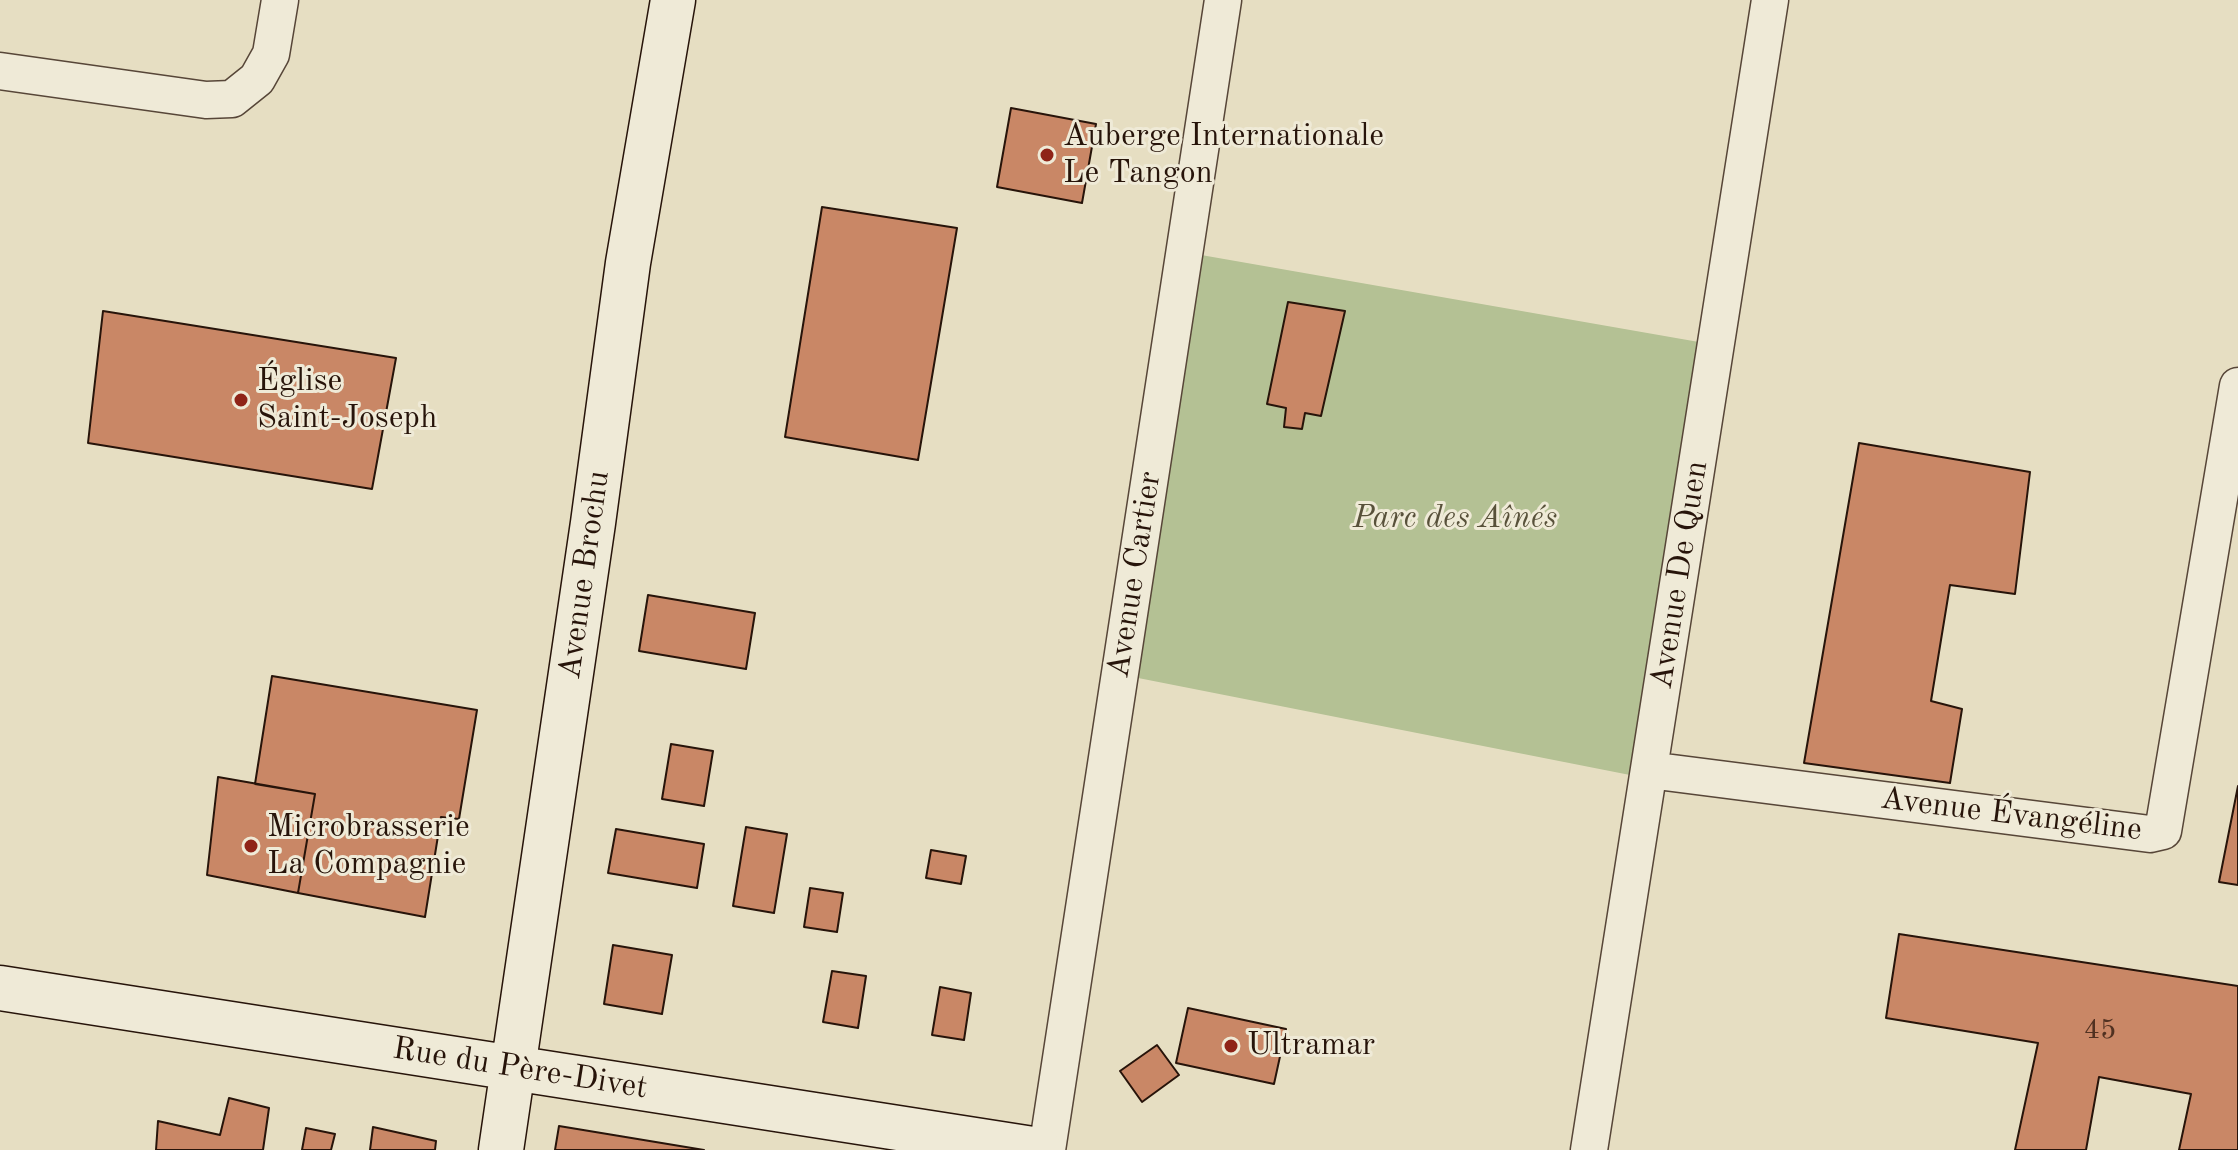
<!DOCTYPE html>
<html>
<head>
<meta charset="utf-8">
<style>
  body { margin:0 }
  canvas { display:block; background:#e6dec2 }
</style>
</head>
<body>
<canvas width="2238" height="1150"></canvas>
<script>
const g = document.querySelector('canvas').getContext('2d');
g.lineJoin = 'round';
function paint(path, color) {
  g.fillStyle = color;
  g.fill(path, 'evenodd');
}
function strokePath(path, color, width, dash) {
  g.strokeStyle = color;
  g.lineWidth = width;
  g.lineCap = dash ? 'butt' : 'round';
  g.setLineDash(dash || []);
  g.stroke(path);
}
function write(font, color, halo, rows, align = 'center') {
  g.font = font + ' "Old Standard TT",serif';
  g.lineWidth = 6;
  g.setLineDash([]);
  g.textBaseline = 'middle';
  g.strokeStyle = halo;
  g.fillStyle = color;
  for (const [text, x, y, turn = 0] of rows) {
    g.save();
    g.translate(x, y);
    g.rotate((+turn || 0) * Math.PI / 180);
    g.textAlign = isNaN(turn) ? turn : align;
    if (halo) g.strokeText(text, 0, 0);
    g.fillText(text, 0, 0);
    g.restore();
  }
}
paint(new Path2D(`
  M1184,252L1716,345L1630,775L1123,675Z`), '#b4c194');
const building = new Path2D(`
  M1011,108L1096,124L1082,203L997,187Z
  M822,207L957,228L918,460L785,437Z
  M1288,302L1345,311L1321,416L1305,413L1302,429L1284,427L1286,408L1267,404Z
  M103,311L396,358L372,489L88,443Z
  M1859,443L2030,472L2015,594L1950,585L1931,701L1962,709L1950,783L1804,763Z
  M648,595L755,613L746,669L639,651Z
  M272,676L477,710L459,819L441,817L425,917L298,893L315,794L255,784Z
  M671,744L713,751L704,806L662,799Z
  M218,777L315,794L298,893L207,875Z
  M2238,786V885L2219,882Z
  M746,827L787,834L774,913L733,906Z
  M616,829L704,844L697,888L608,873Z
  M931,850L966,856L961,884L926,878Z
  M810,888L843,893L837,932L804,927Z
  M1899,934L2238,986V1150H2179L2191,1094L2099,1077L2086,1150H2015L2038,1043L1886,1018Z
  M613,945L672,955L662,1014L604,1004Z
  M832,971L866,976L858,1028L823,1022Z
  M940,987L971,993L964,1040L932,1035Z
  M1188,1008L1286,1029L1274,1084L1176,1063Z
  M1157,1045L1179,1075L1142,1102L1120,1071Z
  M229,1098L269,1108L263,1150H156L158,1121L220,1135Z
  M559,1126L704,1150H555Z
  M373,1127L436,1141L435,1150H370Z
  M306,1128L335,1134L331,1150H302Z`);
paint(building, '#c98766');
strokePath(building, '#27140a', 2);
const street = new Path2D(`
  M0,71L206,100L232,99L257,79L271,54L280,0
  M1649,770L2150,834L2163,831L2238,386
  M1047,1150L1223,0
  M1589,1150L1770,0`);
const secondary = new Path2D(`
  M0,988L1039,1150
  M501,1150L593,523L628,263L673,0`);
strokePath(street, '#574638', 39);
strokePath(secondary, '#27140a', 47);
strokePath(street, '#efead7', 36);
strokePath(secondary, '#efead7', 44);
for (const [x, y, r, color] of [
  [1047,155,8,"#8f2418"],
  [241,400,8,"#8f2418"],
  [251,846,8,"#8f2418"],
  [1231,1046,8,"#8f2418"]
]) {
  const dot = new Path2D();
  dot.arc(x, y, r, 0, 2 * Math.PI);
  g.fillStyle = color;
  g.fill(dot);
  strokePath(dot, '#efead7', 3);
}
write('28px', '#503121', null, [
  ["45",2100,1031]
]);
write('32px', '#27140a', '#efead7', [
  ["Auberge Internationale",1063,137],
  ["Le Tangon",1063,174],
  ["Église",257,382],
  ["Saint-Joseph",257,419],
  ["Microbrasserie",267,828],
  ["La Compagnie",267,865],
  ["Ultramar",1247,1046]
], 'left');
write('italic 32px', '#58513a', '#efead7', [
  ["Parc des Aînés",1455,519]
]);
write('32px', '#27140a', '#efead7', [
  ["Avenue Brochu",585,575,-82],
  ["Avenue Cartier",1135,575,-81],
  ["Avenue De Quen",1680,575,-81],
  ["Avenue Évangéline",2011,815,7],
  ["Rue du Père-Divet",520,1069,9]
]);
</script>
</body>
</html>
